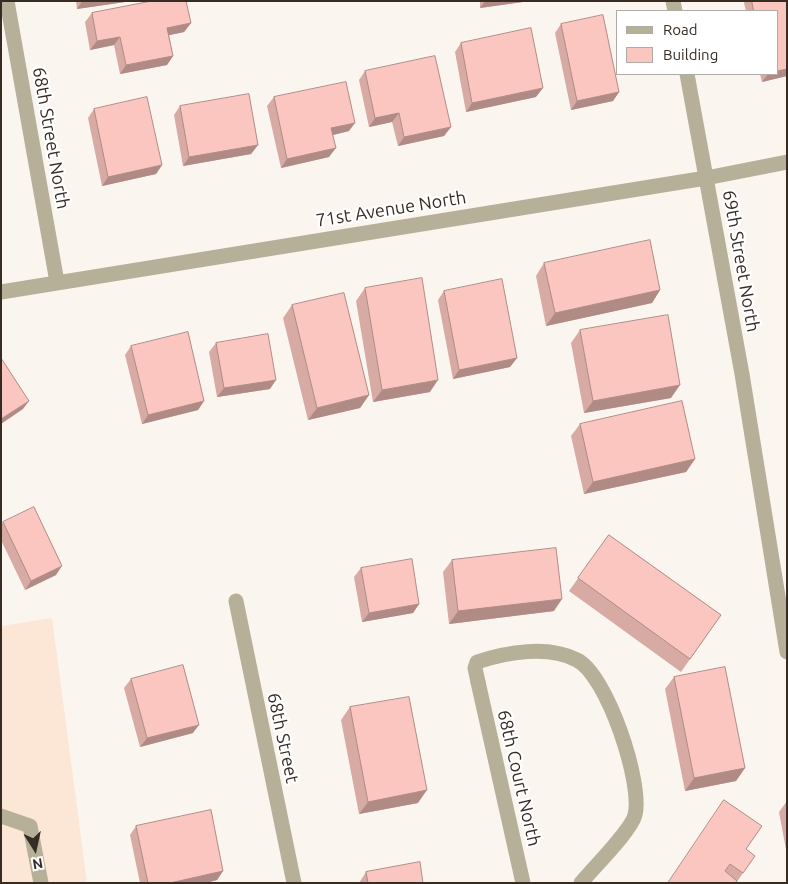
<!DOCTYPE html>
<html>
<head>
<meta charset="utf-8">
<style>
  body { margin:0 }
  #map { position:relative; width:788px; height:884px; overflow:hidden; background:#fbf5f0; font-family:Ubuntu,sans-serif }
  canvas { display:block }
  .frame { position:absolute; inset:0; border:2px solid #372c23; pointer-events:none }
  .legend { position:absolute; left:616px; top:10px; width:162px; height:65px; box-sizing:border-box; background:#fff; border:1px solid #afaba7; margin:0; padding:6px 9px; list-style:none; font-size:15px; color:#372c23 }
  .legend li { display:flex; align-items:center; gap:10px; height:25px }
  .legend b { width:25px; border:1px solid #afaba7 }
  .north { position:absolute; left:10px; top:824px; width:50px; height:50px; -webkit-text-stroke:4px #fff; paint-order:stroke; rotate:170deg; font-size:14px; font-weight:700; line-height:20px; text-align:center; color:#372c23 }
  .north::after { content:''; display:block; margin:auto; width:18px; height:22px; background:#372c23; clip-path:polygon(50% 0,100% 100%,50% 72%,0 100%) }
</style>
</head>
<body>
<div id="map">
<canvas width="788" height="884"></canvas>
<div class="frame"></div>
<ul class="legend">
<li><b style="height:6px;background:#b6b098"></b>Road</li>
<li><b style="height:14px;background:#fbc6bf"></b>Building</li>
</ul>
<div class="north">N</div>
</div>
<script>
const g = document.querySelector('canvas').getContext('2d');
g.lineJoin = 'round';
function paint(path, color) {
  g.fillStyle = color;
  g.fill(path, 'evenodd');
}
function strokePath(path, color, width, dash) {
  g.strokeStyle = color;
  g.lineWidth = width;
  g.lineCap = dash ? 'butt' : 'round';
  g.setLineDash(dash || []);
  g.stroke(path);
}
function write(font, color, halo, rows, align = 'center') {
  g.font = font + ' Ubuntu,sans-serif';
  g.lineWidth = 4.5;
  g.setLineDash([]);
  g.textBaseline = 'middle';
  g.strokeStyle = halo;
  g.fillStyle = color;
  for (const [text, x, y, turn = 0] of rows) {
    g.save();
    g.translate(x, y);
    g.rotate((+turn || 0) * Math.PI / 180);
    g.textAlign = isNaN(turn) ? turn : align;
    if (halo) g.strokeText(text, 0, 0);
    g.fillText(text, 0, 0);
    g.restore();
  }
}
paint(new Path2D(`
  M52,618L87,883H1V626Z`), '#fce6d5');
strokePath(new Path2D(`
  M478,682L475,668L477,662C507,652 548,645 577,660C607,675 643,783 635,815C631,831 593,868 581,883
  M1,816L30,826L41,883`), '#b6b098', 15);
strokePath(new Path2D(`
  M7,1L57,282
  M673,1L675,11
  M687,74L742,374L787,652
  M1,292L706,178L787,162
  M236,601L294,883
  M478,682L523,883`), '#b6b098', 15);
paint(new Path2D(`
  M76,1H132L77,9Z
  M480,1H530L480,8Z
  M745,1H787V76L762,82L760,74H777V11H746L744,3Z
  M92,13L191,23L184,32L169,35L173,56L167,65L120,74L114,45L90,50L85,22Z
  M561,24L619,92L613,101L571,110L555,33Z
  M461,43L536,97L466,112L455,52Z
  M365,71L451,127L444,136L398,146L392,122L369,127L359,80Z
  M274,97L349,131L333,135L329,157L281,168L267,106Z
  M180,106L258,145L251,154L183,166L174,115Z
  M94,109L162,165L156,174L102,186L88,118Z
  M544,263L660,290L652,303L546,326L536,276Z
  M365,288L430,392L373,402L356,301Z
  M444,291L517,358L510,367L453,379L438,300Z
  M292,305L369,395L360,408L308,420L283,318Z
  M580,330L671,398L584,413L571,343Z
  M216,343L270,389L217,397L209,352Z
  M131,346L204,401L198,410L142,424L125,355Z
  M580,424L695,459L686,472L584,494L571,436Z
  M3,522L56,575L25,590L1,540V525Z
  M609,535L721,615L681,672L569,591Z
  M452,560L554,611L449,624L443,572Z
  M361,568L419,604L413,613L362,622L354,577Z
  M674,677L745,768L736,781L685,791L665,689Z
  M131,679L193,733L140,747L124,688Z
  M350,707L418,803L359,814L341,720Z
  M787,801V855L779,812Z
  M136,826L223,871L217,880L206,883H140L130,835Z
  M746,849L755,856L736,883H667Z
  M366,872L423,883H359Z`), '#d8aaa4');
paint(new Path2D(`
  M82,1H132L77,9Z
  M485,1H530L480,8Z
  M191,23L184,32L161,37L167,28Z
  M120,37L114,45L90,50L97,41Z
  M173,56L167,65L120,74L126,65Z
  M787,69V76L762,82L768,74H777V71Z
  M543,88L536,97L466,112L472,103Z
  M619,92L613,101L571,110L577,101Z
  M399,113L392,122L369,127L375,118Z
  M355,123L349,131L325,137L331,128Z
  M451,127L444,136L398,146L404,137Z
  M258,145L251,154L183,166L189,157Z
  M336,148L329,157L281,168L287,159Z
  M162,165L156,174L102,186L108,177Z
  M660,290L652,303L546,326L555,313Z
  M517,358L510,367L453,379L459,370Z
  M276,380L270,389L217,397L224,388Z
  M438,380L430,392L373,402L382,390Z
  M680,385L671,398L584,413L593,401Z
  M369,395L360,408L308,420L317,408Z
  M29,401L23,409L1,424V419Z
  M204,401L198,410L142,424L148,415Z
  M695,459L686,472L584,494L593,482Z
  M62,566L56,575L25,590L31,581Z
  M562,599L554,611L449,624L458,611Z
  M419,604L413,613L362,622L369,613Z
  M199,725L193,733L140,747L147,738Z
  M745,768L736,781L685,791L694,778Z
  M427,790L418,803L359,814L368,802Z
  M223,871L217,880L206,883H170Z`), '#b08b86');
const building = new Path2D(`
  M152,1H186L191,23L167,28L173,56L126,65L120,37L97,41L92,13Z
  M752,1H787V69L777,71V11H754Z
  M603,15L619,92L577,101L561,24Z
  M531,28L543,88L472,103L461,43Z
  M435,56L451,127L404,137L399,113L375,118L365,71Z
  M346,82L355,123L331,128L336,148L287,159L274,97Z
  M249,94L258,145L189,157L180,106Z
  M147,97L162,165L108,177L94,109Z
  M650,240L660,290L555,313L544,263Z
  M422,278L438,380L382,390L365,288Z
  M502,279L517,358L459,370L444,291Z
  M344,293L369,395L317,408L292,305Z
  M668,315L680,385L593,401L580,330Z
  M188,332L204,401L148,415L131,346Z
  M268,334L276,380L224,388L216,343Z
  M1,358L29,401L1,419Z
  M682,401L695,459L593,482L580,424Z
  M34,507L62,566L31,581L3,522Z
  M609,535L721,615L690,659L578,578Z
  M556,548L562,599L458,611L452,560Z
  M412,559L419,604L369,613L361,568Z
  M183,665L199,725L147,738L131,679Z
  M725,667L745,768L694,778L674,677Z
  M409,697L427,790L368,802L350,707Z
  M724,800L762,826L746,849L755,856L743,873L730,864L725,871L737,881L736,883H668Z
  M211,810L223,871L170,883H148L136,826Z
  M420,862L423,883H368L366,872Z`);
paint(building, '#fbc6bf');
strokePath(building, '#b08b86', 1);
write('18px', '#372c23', '#fff', [
  ["68th Street North",51,138,80],
  ["71st Avenue North",391,209,-9],
  ["69th Street North",741,261,80],
  ["68th Street",283,738,78],
  ["68th Court North",519,778,77]
]);
</script>
</body>
</html>
